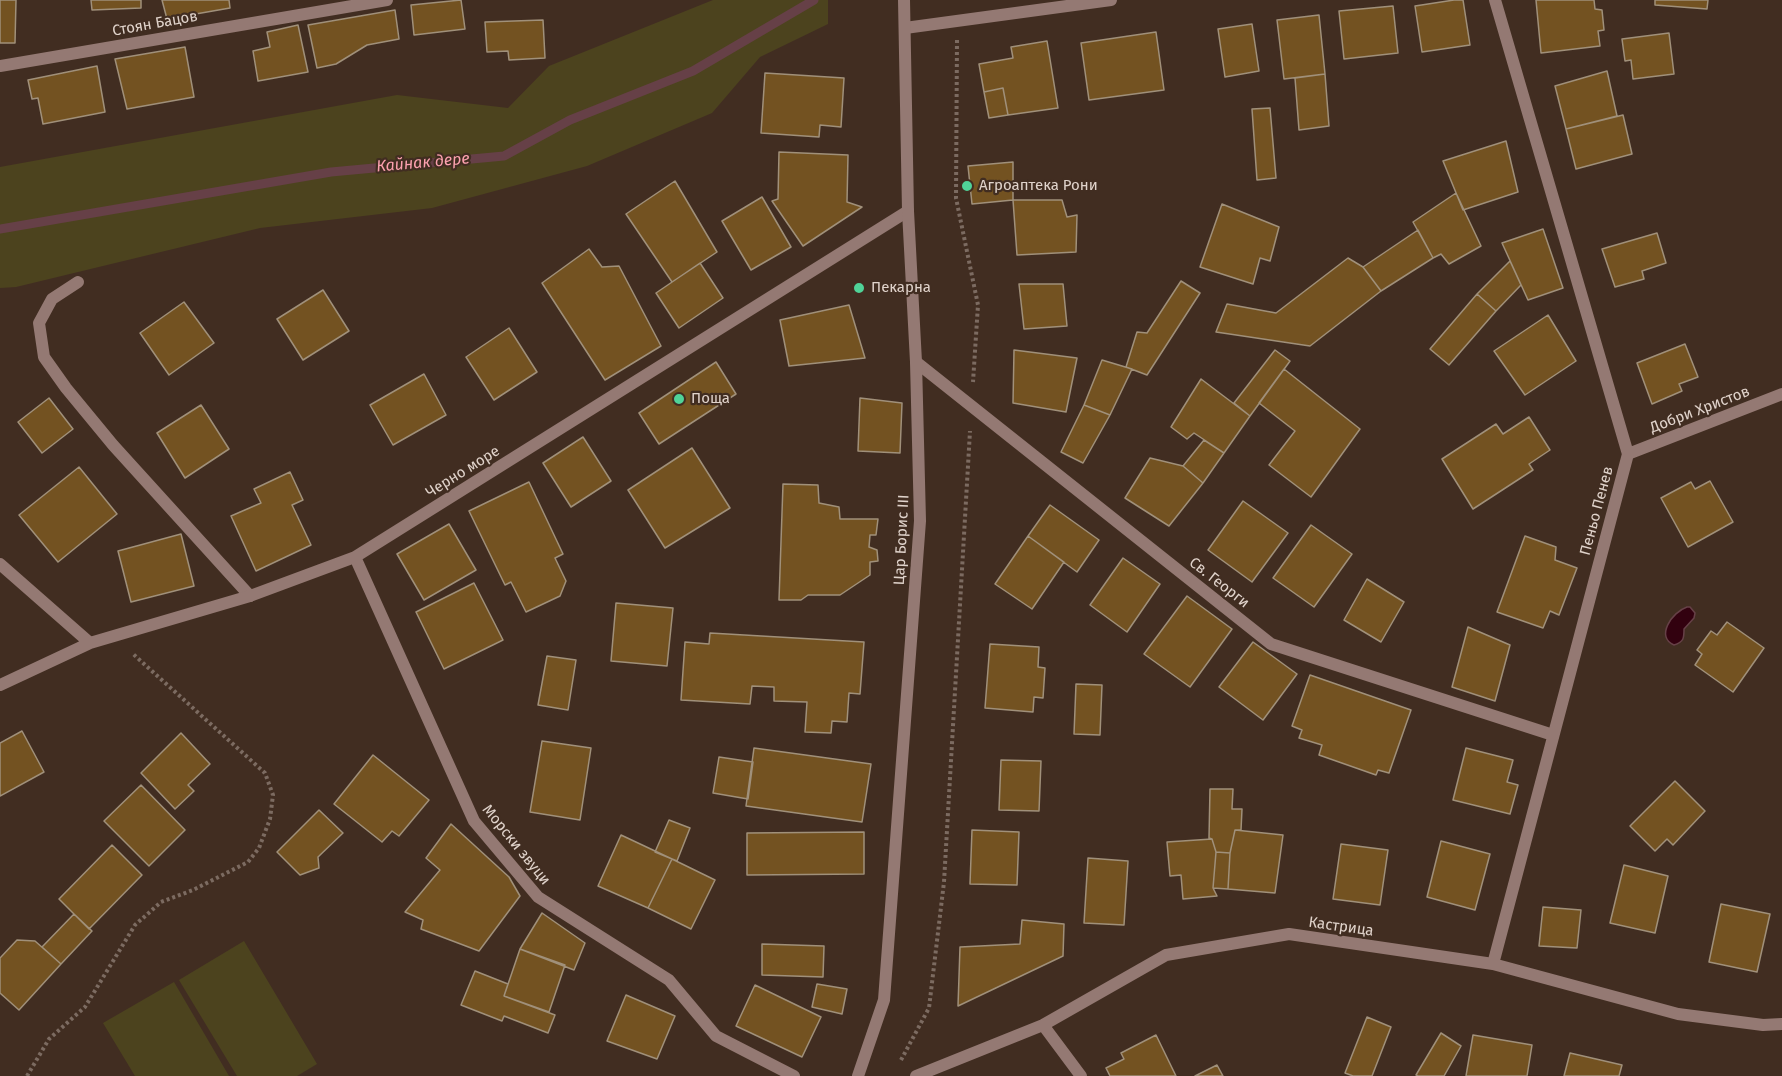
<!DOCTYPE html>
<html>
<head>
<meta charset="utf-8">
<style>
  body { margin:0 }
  canvas { display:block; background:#412d21 }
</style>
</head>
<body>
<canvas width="1782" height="1076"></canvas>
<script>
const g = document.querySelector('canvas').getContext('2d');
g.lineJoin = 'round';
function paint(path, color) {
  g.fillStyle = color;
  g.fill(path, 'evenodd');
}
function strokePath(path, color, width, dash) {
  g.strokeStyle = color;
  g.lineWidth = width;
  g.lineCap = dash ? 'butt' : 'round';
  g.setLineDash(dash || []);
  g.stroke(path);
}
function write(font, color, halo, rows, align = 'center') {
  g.font = font + ' "Fira Sans",sans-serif';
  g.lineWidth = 4.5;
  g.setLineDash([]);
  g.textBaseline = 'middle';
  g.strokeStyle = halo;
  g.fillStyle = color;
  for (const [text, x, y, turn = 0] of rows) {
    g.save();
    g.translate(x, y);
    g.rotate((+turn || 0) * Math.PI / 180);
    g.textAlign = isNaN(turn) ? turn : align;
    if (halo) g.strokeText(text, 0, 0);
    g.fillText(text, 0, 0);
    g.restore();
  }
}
paint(new Path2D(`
  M713,0H828V24L760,57L712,113L587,166L432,208L260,228L16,287L0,288V167L397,95L508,108L549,66Z
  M244,941L317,1064L297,1076H237L179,980Z
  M174,982L229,1076H135L103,1023Z`), '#4c431e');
const water = new Path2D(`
  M1687,607H1690L1695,613L1694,618L1684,629C1684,638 1684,642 1674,645C1655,637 1672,612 1687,607Z`);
paint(water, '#32010f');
strokePath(water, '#664047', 1.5);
strokePath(new Path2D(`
  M0,229L331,172L504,156L570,120L693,71L814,0`), '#664047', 9);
const building = new Path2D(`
  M0,0H16L15,43H0Z
  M91,0H141V8L92,10Z
  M162,0H229L230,8L167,19Z
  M461,0L465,29L414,35L411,5Z
  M1454,0H1463L1470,45L1422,52L1415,6Z
  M1536,0H1594L1595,9L1602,10L1604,30L1598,31L1600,46L1541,53Z
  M1655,0H1708L1707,9L1655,5Z
  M1393,6L1398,53L1344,59L1339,11Z
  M395,10L399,39L367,45L336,64L317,68L308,25Z
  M1319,15L1325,74L1284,79L1277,20Z
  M543,20L545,58L509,60L508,51L487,52L485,22Z
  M1252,24L1259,71L1225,77L1218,29Z
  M298,25L308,72L258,81L253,51L270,47L267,32Z
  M1156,32L1164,90L1089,100L1081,43Z
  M1669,33L1674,74L1633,79L1631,60L1625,61L1622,39Z
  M1047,41L1058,108L1008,115L1003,88L984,92L979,64L1013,58L1011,47Z
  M185,47L194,97L127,109L115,59Z
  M97,66L105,112L43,124L38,98L32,99L28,80Z
  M1607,71L1617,116L1566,129L1555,86Z
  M765,73L844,78L841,127L820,125L819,137L761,133Z
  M1325,74L1329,126L1299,130L1295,78Z
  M1003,88L1008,115L989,118L984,92Z
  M1270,108L1276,178L1257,180L1252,109Z
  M1623,115L1632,154L1576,169L1566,129Z
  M1506,141L1518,192L1463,210L1443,161Z
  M779,152L848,155L847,202L862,207L803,246L772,201L778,199Z
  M1013,162V200L972,204L968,166Z
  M675,181L717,252L672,282L626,214Z
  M1456,193L1481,246L1449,264L1441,254L1433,258L1413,222Z
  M762,197L791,247L751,270L722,221Z
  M1013,200H1062L1067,217L1077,215L1076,252L1017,255Z
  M1222,204L1279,227L1270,261L1260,258L1253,284L1200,267Z
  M1543,229L1563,288L1528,300L1502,243Z
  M1418,230L1433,258L1381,291L1363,267Z
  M1657,233L1666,263L1642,271L1644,279L1615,287L1602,249Z
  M589,249L602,267L619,266L661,346L605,380L542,283Z
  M1348,258L1363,267L1381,291L1310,346L1216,332L1227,304L1276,313Z
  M1510,261L1521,285L1496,311L1477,294Z
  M700,263L723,298L679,328L656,293Z
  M1181,281L1200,293L1147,375L1126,367L1137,332L1147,333Z
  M1019,284H1063L1067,326L1024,329Z
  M323,290L349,331L303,360L277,319Z
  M1477,294L1496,311L1449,365L1430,349Z
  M184,302L214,343L169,375L140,333Z
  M849,305L865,358L789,366L780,320Z
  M1548,315L1576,361L1525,395L1494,351Z
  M509,328L537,372L494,400L466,357Z
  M1685,344L1698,377L1679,384L1682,391L1652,404L1637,363Z
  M1014,350L1077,358L1066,412L1013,403Z
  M1275,350L1290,361L1250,416L1234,403Z
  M1102,360L1132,369L1110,415L1084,405Z
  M716,362L736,394L659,444L639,413Z
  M1284,369L1360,429L1311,497L1269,465L1295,431L1259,403Z
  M424,374L446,415L393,445L370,405Z
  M1201,379L1250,416L1224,453L1194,433L1187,439L1171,427Z
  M49,398L73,429L42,453L18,422Z
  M860,398L902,403L900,453L858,451Z
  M201,405L229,449L185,478L157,433Z
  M1084,405L1110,415L1083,463L1061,452Z
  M1529,417L1550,450L1529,464L1533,470L1473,509L1442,459L1496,424L1503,434Z
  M583,437L611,481L571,507L543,463Z
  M1204,440L1224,453L1203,483L1183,466Z
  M692,448L730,508L665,548L628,490Z
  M1150,458L1183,466L1203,483L1169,526L1125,498Z
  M79,467L117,514L58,562L19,515Z
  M290,472L303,500L292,505L311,545L256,571L231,516L261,503L254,489Z
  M1710,481L1733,522L1688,547L1661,498L1691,482L1695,489Z
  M529,482L563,554L555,558L566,581L560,596L526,612L511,582L505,585L469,511Z
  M783,484L818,485L819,503L839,507L840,519H878L876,535H870L869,547L877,550L878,561L870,562V575L840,595H808L801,600H779Z
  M1243,501L1288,533L1252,582L1208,550Z
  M1050,505L1099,540L1077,572L1028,536Z
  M449,524L476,570L424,600L397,554Z
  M1311,525L1352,554L1314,607L1273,578Z
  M181,534L194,586L131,602L118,551Z
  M1028,536L1064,562L1032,609L995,584Z
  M1525,536L1556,547L1555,560L1577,568L1559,615L1550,611L1543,628L1497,612Z
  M1123,558L1160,584L1127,632L1090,605Z
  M1367,579L1404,602L1381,642L1344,620Z
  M474,583L503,640L444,669L416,612Z
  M1187,596L1232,629L1190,687L1144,654Z
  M616,603L673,608L667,666L611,661Z
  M1727,622L1764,648L1733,692L1695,665L1702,654L1697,650L1711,631L1717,635Z
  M1468,627L1510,645L1495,701L1452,687Z
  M710,633L864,642L860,694L849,693L847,722L832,721L831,733L805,732L807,702L774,701V687L752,686L750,704L681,700L685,642L709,644Z
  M1253,642L1297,674L1263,720L1219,687Z
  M990,644L1039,647L1038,667L1045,668L1043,698L1034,697L1033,712L985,708Z
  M547,656L576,660L568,710L538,705Z
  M1310,675L1411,710L1389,773L1378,770L1376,775L1319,755L1322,745L1299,738L1302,730L1292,726Z
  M1076,684L1102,685L1100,735L1074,734Z
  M22,731L44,772L0,796V743Z
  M181,733L210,764L188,785L194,791L175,809L141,773Z
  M542,741L591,748L580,820L530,812Z
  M754,748L871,764L862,822L746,806Z
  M1466,748L1513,760L1507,782L1518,785L1510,814L1453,800Z
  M373,755L429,800L399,836L392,831L382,842L334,804Z
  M719,757L753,762L748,799L713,793Z
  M1001,760L1041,761L1039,811L999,810Z
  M1675,781L1705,811L1673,845L1667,839L1655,851L1630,826Z
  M141,785L185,830L149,866L104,821Z
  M1210,789H1233L1232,809H1242L1241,830H1235L1230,853L1216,852L1212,839L1209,838Z
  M319,810L343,833L318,857L319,868L300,875L277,852Z
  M669,820L690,828L677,861L655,852Z
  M451,824L509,877L520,896L479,951L421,929L423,920L405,912L440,870L426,858Z
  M972,830L1019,832L1017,885L970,884Z
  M1235,830L1283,835L1275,893L1228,889L1230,853Z
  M864,832V874L747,875V833Z
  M621,835L672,859L648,908L598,886Z
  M1212,839L1216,852L1213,888L1217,896L1183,899L1181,875L1170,876L1167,842Z
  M1441,841L1490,854L1475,910L1427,897Z
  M1341,844L1388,850L1380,905L1333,899Z
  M112,845L142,875L89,929L59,899Z
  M1216,852L1230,853L1228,889L1213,888Z
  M1088,858L1128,861L1124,925L1084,923Z
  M672,859L715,880L691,929L648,908Z
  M1624,865L1668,876L1655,933L1610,923Z
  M1721,904L1770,914L1757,972L1709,962Z
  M1543,907L1581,910L1577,948L1539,946Z
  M542,913L585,943L574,970L520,949Z
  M74,914L92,931L61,964L42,947Z
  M1022,920L1064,924L1063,956L958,1006L960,947L1020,944Z
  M17,940L35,941L61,964L19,1010L0,993V958Z
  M762,944L824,946L823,977L762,975Z
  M520,949L565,965L549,1012L504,996Z
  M475,971L508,984L504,996L555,1015L548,1033L504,1016L502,1021L461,1005Z
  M817,984L847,989L842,1014L812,1007Z
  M755,985L821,1017L802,1057L736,1026Z
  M626,995L675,1016L657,1059L607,1041Z
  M1367,1017L1391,1027L1372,1076H1353L1345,1073Z
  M1441,1033L1461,1046L1444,1076H1418L1416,1075Z
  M1156,1035L1176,1076H1110L1106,1068L1124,1059L1121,1053Z
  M1473,1035L1532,1045L1527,1076H1466Z
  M1570,1053L1622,1065L1619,1076H1564Z
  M1217,1065L1223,1076H1195Z`);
paint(building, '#735221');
strokePath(building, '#a0907a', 1.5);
strokePath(new Path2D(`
  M957,40L956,198L978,305L973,382
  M901,1060L929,1008L944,882L970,431
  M27,1076L49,1039L85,1007L135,925L161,902L193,890L248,862L259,848L270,819L273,795L265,773L132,653`), '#7c6b61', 4, [3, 3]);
strokePath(new Path2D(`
  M78,282L52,299L39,323L44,357L66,388L113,445L250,596`), '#947973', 12);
strokePath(new Path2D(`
  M905,28L1111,0
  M0,66L387,0
  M916,362L1271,644L1553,735
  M1628,454L1782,394
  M355,557L474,821L538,897L669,980L716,1036L794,1076
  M0,564L90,643
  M0,685L90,643L250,596L355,557L908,211
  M1493,964L1628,454L1495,0
  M1043,1025L1081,1076
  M916,1076L1043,1025L1166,955L1289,934L1493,964L1678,1014L1763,1025L1782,1024`), '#947973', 12);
strokePath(new Path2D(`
  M858,1076L884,1000L920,521L916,362L908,211L904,0`), '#947973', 12);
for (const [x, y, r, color] of [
  [967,186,6,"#50d398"],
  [859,288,6,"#50d398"],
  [679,399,6,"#50d398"]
]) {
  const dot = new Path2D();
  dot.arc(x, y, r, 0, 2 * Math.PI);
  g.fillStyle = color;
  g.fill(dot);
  strokePath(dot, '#412d21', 2);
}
write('15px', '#e0d3cb', '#412d21', [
  ["Стоян Бацов",155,24,-10],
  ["Добри Христов",1700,410,-21],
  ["Черно море",463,472,-32],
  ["Пеньо Пенев",1597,511,-75],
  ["Цар Борис III",902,540,-87],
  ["Св. Георги",1219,583,38],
  ["Морски звуци",516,845,51],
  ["Кастрица",1341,927,8]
]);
write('15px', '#e0d3cb', '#412d21', [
  ["Агроаптека Рони",979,186],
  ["Пекарна",871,288],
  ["Поща",691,399]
], 'left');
write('italic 16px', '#fca1af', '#412d21', [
  ["Кайнак дере",423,163,-5]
]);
</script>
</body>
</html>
